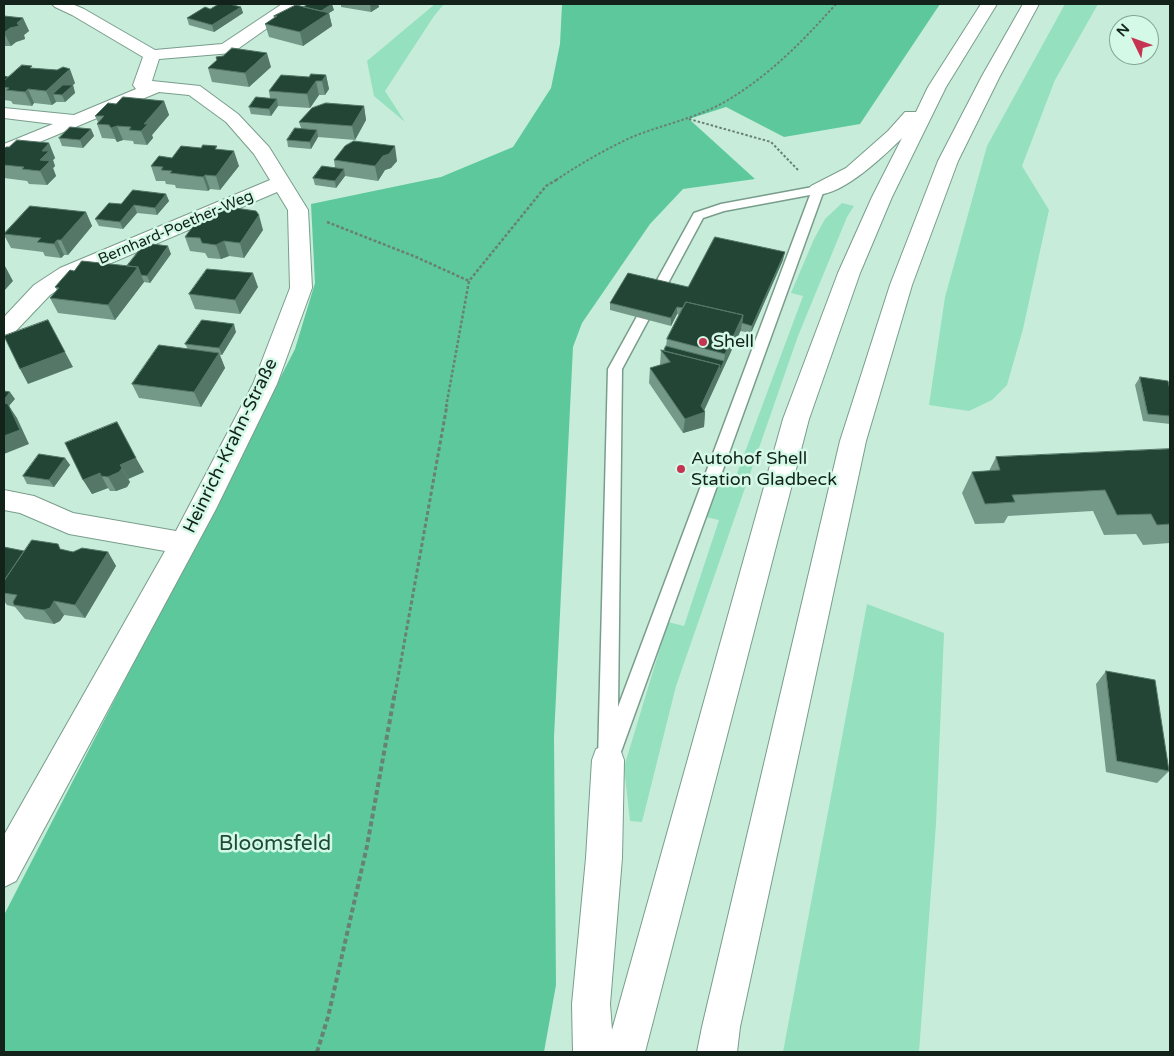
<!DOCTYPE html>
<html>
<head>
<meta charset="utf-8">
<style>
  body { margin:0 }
  #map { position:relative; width:1174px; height:1056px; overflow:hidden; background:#c7edda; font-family:"Varela Round",sans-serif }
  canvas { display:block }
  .frame { position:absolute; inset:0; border:5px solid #13221b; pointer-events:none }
  .north { position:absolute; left:1109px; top:15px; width:50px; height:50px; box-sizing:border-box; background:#d4fae7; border:1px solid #87a495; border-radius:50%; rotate:312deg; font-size:14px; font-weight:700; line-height:20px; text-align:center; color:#13221b }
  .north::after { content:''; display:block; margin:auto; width:18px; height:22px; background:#c53451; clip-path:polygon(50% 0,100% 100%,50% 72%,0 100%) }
</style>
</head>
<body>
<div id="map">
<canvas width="1174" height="1056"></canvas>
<div class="frame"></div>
<div class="north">N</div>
</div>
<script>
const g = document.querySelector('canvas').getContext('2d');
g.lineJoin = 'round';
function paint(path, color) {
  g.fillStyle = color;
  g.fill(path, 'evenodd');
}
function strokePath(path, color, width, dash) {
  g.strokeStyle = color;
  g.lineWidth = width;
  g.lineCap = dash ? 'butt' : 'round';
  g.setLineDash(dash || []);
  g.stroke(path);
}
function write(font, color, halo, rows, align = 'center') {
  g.font = font + ' "Varela Round",sans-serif';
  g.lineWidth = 5;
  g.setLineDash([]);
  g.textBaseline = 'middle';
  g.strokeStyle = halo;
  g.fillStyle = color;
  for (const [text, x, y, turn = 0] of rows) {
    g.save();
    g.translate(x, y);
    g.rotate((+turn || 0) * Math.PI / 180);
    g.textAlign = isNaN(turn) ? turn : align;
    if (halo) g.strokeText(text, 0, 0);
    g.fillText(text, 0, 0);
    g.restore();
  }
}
paint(new Path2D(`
  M435,4H444L434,16L385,91L405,122L374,96L367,61Z
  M1065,4H1098L1055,80L1022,166L1049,210L1023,329L1007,385L992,400L969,411L929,405L945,297L987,146Z
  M842,203L854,206L847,217L798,336L676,686L642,822L630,821L624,767L668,622L684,626L719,520L706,517L719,483L732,487L803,296L791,293L814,239L825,219Z
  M867,604L944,633L936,824L919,1052H783Z`), '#95e0be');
paint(new Path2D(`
  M562,4H940L860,124L784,137L726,107L689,119L755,179L683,189L650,224L582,323L573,347L554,737L556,985L544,1052H4V915L295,349L315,283L311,204L441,177L513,147L551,88L560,44Z`), '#5ec89d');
const lane = new Path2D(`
  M818,186L824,190L618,760L615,766L608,769L601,766L598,760L608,369L694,213L721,204ZM810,195L618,707L622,369L703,218L724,211Z`);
const street = new Path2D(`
  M52,4H72L84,9L155,50L222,44L282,4H300L297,7L232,53L159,59L152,81L200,86L238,114L269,147L308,210L312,288L277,384L216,509L16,881L4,887V835L165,551L69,534L20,513L4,510V490L34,496L73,513L176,531L253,384L290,288L288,210L277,192L76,278L50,295L12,335L4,337V317L34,285L60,268L270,180L254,154L226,122L189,95L159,92L4,157V144L53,124L4,118V108L74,115L136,89L133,85L143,57L72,15L55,7Z`);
const highway = new Path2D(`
  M981,4H997L946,87L892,197L860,273L809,419L645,1052H573L572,1004L586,858L592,760L596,749L608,745L620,749L624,760L622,858L610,1004L612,1030L783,419L838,273L872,197L902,138C884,156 837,201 811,194L808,190L811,186L846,168L888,131L905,112H916L928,87Z
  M1023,4H1039L1000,76L958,161L912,285L866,441L740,1027L737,1052H697L702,1027L840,441L890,285L938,161L982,76Z`);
strokePath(lane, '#799d8c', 3);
strokePath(street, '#799d8c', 2);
strokePath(highway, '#799d8c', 2);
strokePath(new Path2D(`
  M689,119L771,142L798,170
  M556,180C580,164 606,149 632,137C664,124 698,118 728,100C771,74 803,41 836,4`), '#678174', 2, [2.5, 2]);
strokePath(new Path2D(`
  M327,222L416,257L469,281
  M446,407L469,281L546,186L558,179`), '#678174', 2.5, [3, 2]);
strokePath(new Path2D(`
  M395,694L447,405`), '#678174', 3, [4, 2.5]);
strokePath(new Path2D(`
  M317,1052L328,1017L367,846L395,692`), '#678174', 4, [5, 3]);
paint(lane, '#fff');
paint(street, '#fff');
paint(highway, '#fff');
paint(new Path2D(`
  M341,4H378L379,7L371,12L341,7Z
  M241,7L243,13L214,32L189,25L187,18L210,9Z
  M304,7L334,10L329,13L332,26L303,46L269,37L265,24L274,18V16Z
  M4,16L23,18L29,31L24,35L25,39L16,42L11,46H4Z
  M223,56L271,67L249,87L212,82L208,68L217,61L216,57Z
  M33,68L75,83L73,85L75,93L65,102H56L52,105L34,103L32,106L13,104L11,101L4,100V76L8,77Z
  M326,75L329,89L325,95H319L310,108L278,106L271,116L251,114L249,107L270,98L269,91L309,77Z
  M164,101L169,115L152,135L153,138L147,145L134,144L133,141L123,140L117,142L115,139L102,138L97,124L98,122L95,116L116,104Z
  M364,106L366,120L355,140L318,137L311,149L288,147L287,140L301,128L299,122Z
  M91,129L94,136L83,148L62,146L59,138Z
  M49,143L55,158L53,160L55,166L53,168L56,176L47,185L29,184L27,181L4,178V149L9,147Z
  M218,150L239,166L220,190L210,189L208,191L176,188L175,185L166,184L165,181H156L151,166L172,158Z
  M334,160L397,161L391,168L385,170L378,181L345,176L336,188L315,185L313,178L335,167Z
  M166,194L169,201L157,215L137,213L123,229L99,226L95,219L121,204Z
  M86,212L92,226L68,255H64L61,258L45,256L43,252L11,248L4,235V233Z
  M263,230L244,258L229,256L221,259L208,258L205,253L190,251L185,237Z
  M171,254L150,283L144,282L115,320L58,313L50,298L57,290L55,287L74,271L127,266Z
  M783,260L751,333L740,331L704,410L705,412L704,427L683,433L649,383L650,368L660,365L661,350L664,351L666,346L667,339L679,315L677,314L671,326L610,310V303L688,287Z
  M258,287L240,314L195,309L189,294Z
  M236,332L222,355H220L225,368L201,407L139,398L132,384L188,349L185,344Z
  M1140,377L1170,390V424L1143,421L1135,385Z
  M65,443L144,472L128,479L130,482L127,487L116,491H110L108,488L92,494Z
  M1170,449V543L1143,545L1136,534L1104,535L1093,511L1008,516L1004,523L975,524L962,493L972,472L989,471L996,457Z
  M65,458L70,465L54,487L27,484L23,476Z
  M4,547L24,551L62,550L73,552H108L116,566L85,618L64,615L60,621L54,624L25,619L15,607L7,605L4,601Z
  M1106,671L1169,771L1157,783L1106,772L1096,684Z`), '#759988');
paint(new Path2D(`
  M332,4L334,10L329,13L332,26L303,46L300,32L317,13Z
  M370,4H378L379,7L371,12Z
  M241,7L243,13L214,32L212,25Z
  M23,18L29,31L24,35L25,39L16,42L11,46L4,33Z
  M267,53L271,67L249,87L245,73Z
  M70,69L75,83L73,85L75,93L65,102L62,95L53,94L56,102L52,105L46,91Z
  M326,75L329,89L325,95L322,81Z
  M316,81L319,95L310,108L307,94Z
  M28,89L34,103L32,106L25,92Z
  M277,99L278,106L271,116L269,109Z
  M164,101L169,115L152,135L153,138L147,145L141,131L144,124Z
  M364,106L366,120L355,140L352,126Z
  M117,126L123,140L117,142L111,128Z
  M91,129L94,136L83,148L80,140Z
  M317,130L318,137L311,149L310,142Z
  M49,143L55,158L53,160L55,166L53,168L56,176L47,185L40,171V160L42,151Z
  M395,146L397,161L391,168L385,170L378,181L375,166L383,156Z
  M234,151L239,166L220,190L216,176Z
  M344,169L345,176L336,188L335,181Z
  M205,175L210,189L208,191L203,177Z
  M166,194L169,201L157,215L155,208Z
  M134,205L137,213L123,229L120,222Z
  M86,212L92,226L68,255L61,240Z
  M259,215L263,230L244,258L240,243Z
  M57,240L64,255L61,258L54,244Z
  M224,241L229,256L221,259L216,245Z
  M168,246L171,254L150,283L147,276Z
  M785,252L783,260L751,333L752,326Z
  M5,266L13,281L4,291V267Z
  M138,267L144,282L115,320L108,305Z
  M253,273L258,287L240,314L235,300Z
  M677,307V314L671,326V318Z
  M743,315L741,330L703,413L705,412L704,427L683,433L685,419L701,406L720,365L724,361L725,354Z
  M48,320L73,367L28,384L20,369Z
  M234,324L236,332L222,355L219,348Z
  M219,353L225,368L201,407L194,392Z
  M10,392L15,399L9,406L17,418L29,444L4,454V400Z
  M65,458L70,465L54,487L49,480Z
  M136,458L144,472L128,479L120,465Z
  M122,468L130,482L127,487L116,491L108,477Z
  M100,473L108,488L92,494L83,480Z
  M108,552L116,566L85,618L75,605Z
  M54,601L64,615L60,621L54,624L44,610Z`), '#547767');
const building = new Path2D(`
  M219,4H229L241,7L212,25L187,18L205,7L210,9Z
  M308,4H332L321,11L304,7Z
  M296,5L329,13L300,32L265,24L277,16H274Z
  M4,16L23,18L17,23L19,26L10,28L4,33Z
  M232,48L267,53L245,73L208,68L217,60L216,57L223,56Z
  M22,65L32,66L30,68L57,70L63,67L70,69L46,91L28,89L25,92L6,90L9,88L4,87V81Z
  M311,74L326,75L322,81H316L307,94L269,91L281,75L309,77Z
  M4,76L8,77L4,81Z
  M63,85H73L62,95L53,94Z
  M123,97L164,101L144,124H148L141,131L129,130L131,127L117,126L111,128L109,125L97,124L104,116H95L108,103L116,104Z
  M256,97L277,99L269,109L249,107Z
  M326,103L364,106L352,126L299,122L312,108Z
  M70,127L91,129L80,140L59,138Z
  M295,128L317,130L310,142L287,140Z
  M17,140L49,143L42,151H49L40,160L50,161L40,171L22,169L24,167L4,165V149L6,147H9Z
  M354,141L395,146L389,154L383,156L375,166L334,160L345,146Z
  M203,145L217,146L215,149L234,151L216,176L205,175L203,177L170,173L172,171L161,170L163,167L151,166L159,156L172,158L181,146L201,148Z
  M322,166L344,169L335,181L313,178Z
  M133,190L166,194L155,208L134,205L120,222L95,219L109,203L121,204Z
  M30,206L86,212L61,240H57L54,244L37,242L41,238L4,234Z
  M214,207H229L256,211L259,215L240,243L224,241L216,245L202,243L200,238L185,237L206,209Z
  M715,237L785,252L752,326L742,323L743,315L686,302L683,308L677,307L671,318L610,303L628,273L688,287Z
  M145,243L168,246L147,276L141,275L138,267L127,266Z
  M82,261L138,267L108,305L50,298L59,288L55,287L62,279L70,270L74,271Z
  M207,269L253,273L235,300L189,294Z
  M686,302L743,315L725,354L667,339Z
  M48,320L65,352L20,369L4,336Z
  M202,320L234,324L219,348L185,344Z
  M159,345L219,353L194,392L132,384Z
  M666,346L724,361L719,372L720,365L664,351Z
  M661,350L720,365L701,406L705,412L685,419L650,368L670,362Z
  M1140,377L1168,381L1170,390V416L1148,414Z
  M4,391L10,392L4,400Z
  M4,403L8,404L20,430L4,436Z
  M117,422L136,458L120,465L122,468L119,472L108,477L101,476L100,473L83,480L65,443Z
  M1170,449V524L1157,525L1151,514L1117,515L1105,490L1012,495L1015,502L985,504L972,472L1000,470L996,457Z
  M39,454L65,458L49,480L23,476Z
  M32,540L58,544L60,549L73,552L82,548L108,552L75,605L54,601L50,608L44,610L14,605L13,602L17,595L4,593V581Z
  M4,547L24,551L4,581Z
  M1106,671L1155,680L1169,771L1117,761Z`);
paint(building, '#234536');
strokePath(building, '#547767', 1);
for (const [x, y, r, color] of [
  [703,342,5,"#c53451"],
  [681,469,5,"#c53451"]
]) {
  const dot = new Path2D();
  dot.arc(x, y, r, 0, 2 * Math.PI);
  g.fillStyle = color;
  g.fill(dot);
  strokePath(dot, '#d4fae7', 2);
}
write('15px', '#13221b', '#d4fae7', [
  ["Bernhard-Poether-Weg",176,228,-23]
]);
write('18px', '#13221b', '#d4fae7', [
  ["Shell",713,342],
  ["Autohof Shell",691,459],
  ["Station Gladbeck",691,480]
], 'left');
write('18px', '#13221b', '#d4fae7', [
  ["Heinrich-Krahn-Straße",231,446,-64]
]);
write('21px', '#1e4a38', '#d4fae7', [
  ["Bloomsfeld",275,844]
]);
</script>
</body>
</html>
